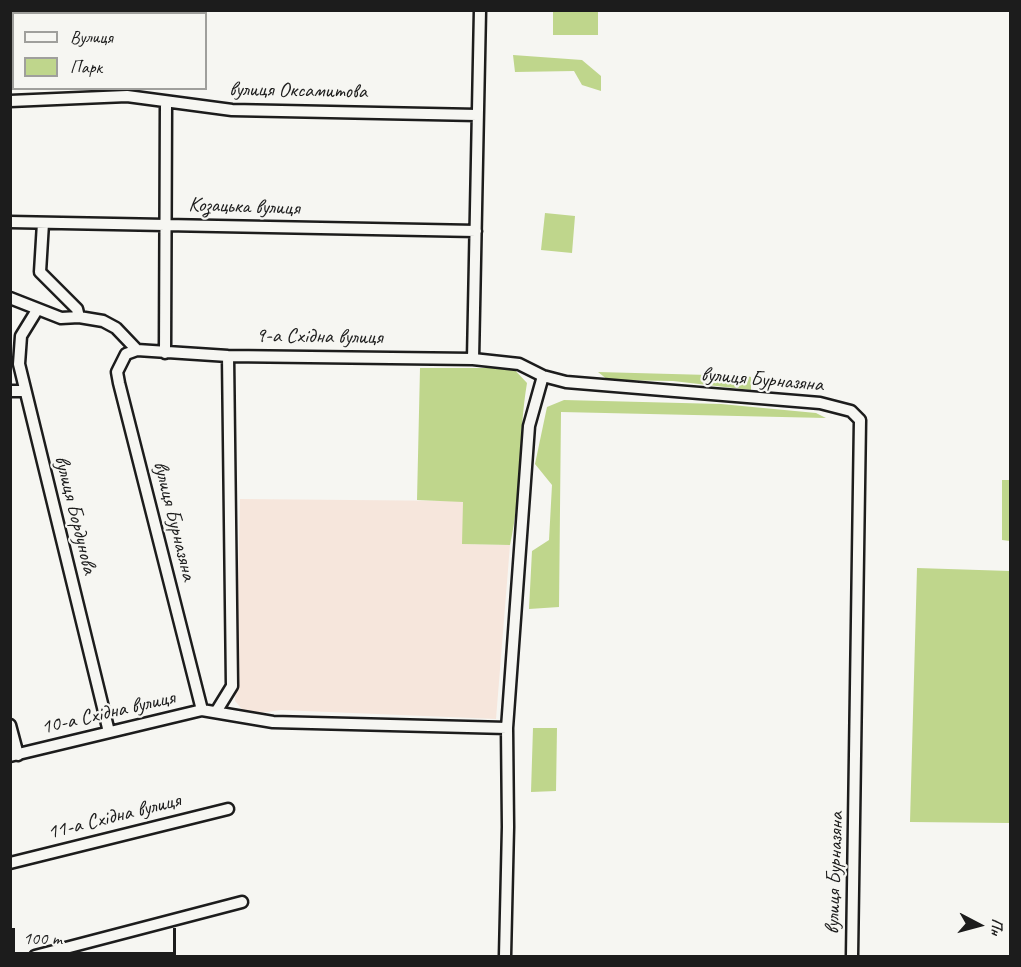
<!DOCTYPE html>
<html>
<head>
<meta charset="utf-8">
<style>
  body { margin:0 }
  #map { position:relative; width:1021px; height:967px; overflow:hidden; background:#f6f6f2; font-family:Caveat,sans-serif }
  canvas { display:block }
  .frame { position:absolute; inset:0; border:12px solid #1c1c1c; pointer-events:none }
  .legend { position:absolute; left:12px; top:12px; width:195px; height:78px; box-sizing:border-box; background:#f6f6f2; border:2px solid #9f9f9c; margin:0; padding:8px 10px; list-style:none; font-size:18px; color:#1c1c1c }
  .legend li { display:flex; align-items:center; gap:12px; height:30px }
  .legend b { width:30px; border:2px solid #9f9f9c }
  .north { position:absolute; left:949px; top:895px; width:60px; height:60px; -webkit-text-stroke:4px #f6f6f2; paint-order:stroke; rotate:96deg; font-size:16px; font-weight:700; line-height:24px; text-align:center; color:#1c1c1c }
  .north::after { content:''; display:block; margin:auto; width:21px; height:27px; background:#1c1c1c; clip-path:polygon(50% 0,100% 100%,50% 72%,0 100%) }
  .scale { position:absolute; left:12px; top:928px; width:164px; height:27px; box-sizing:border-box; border:3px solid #1c1c1c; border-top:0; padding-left:8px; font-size:18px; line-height:21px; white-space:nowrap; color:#1c1c1c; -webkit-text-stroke:4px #f6f6f2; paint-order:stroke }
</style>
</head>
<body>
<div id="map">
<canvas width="1021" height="967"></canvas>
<div class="frame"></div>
<ul class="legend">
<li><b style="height:8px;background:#f6f6f2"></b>Вулиця</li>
<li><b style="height:16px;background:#bfd68c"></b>Парк</li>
</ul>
<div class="north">Пн</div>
<div class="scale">100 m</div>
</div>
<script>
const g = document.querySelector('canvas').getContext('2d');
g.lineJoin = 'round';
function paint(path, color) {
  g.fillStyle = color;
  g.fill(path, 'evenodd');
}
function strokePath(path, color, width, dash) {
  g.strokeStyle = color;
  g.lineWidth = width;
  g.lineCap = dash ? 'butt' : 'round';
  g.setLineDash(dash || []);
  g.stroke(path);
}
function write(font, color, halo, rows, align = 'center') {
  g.font = font + ' Caveat,sans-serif';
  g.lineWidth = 4.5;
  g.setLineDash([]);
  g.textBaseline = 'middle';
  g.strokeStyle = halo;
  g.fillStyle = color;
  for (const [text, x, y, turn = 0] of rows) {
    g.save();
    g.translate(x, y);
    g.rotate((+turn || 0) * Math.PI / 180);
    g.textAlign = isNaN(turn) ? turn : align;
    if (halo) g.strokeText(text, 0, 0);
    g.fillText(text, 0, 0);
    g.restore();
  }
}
paint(new Path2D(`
  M240,499L463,501V544L510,545L496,719L281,710L247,715L235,701Z`), '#f6e6dc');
paint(new Path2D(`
  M157,11V14H41L35,11Z
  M553,11H598V35H553Z
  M513,55L582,60L601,76V91L582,85L574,71L515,72Z
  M545,213L575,216L572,253L541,250Z
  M420,368H513L527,383C518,436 522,492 510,545L462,544L463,502L417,500Z
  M598,372L746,376L751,377V390L673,381L608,380Z
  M564,400L721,404L816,413L826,418L561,412L559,607L529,609L532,551L549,540L552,485L535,464L547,407Z
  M1002,480H1010V541L1002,540Z
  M917,568L1010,571V823L910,822Z
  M533,728H557L556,791L531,792Z`), '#bfd68c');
const street = new Path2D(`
  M480,10L473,359L519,364L543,376L566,382L820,403L851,411L860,420L852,956
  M10,101L127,96L232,110L477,115
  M10,222L476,231
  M43,223L40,272L77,309L79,317
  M10,298L61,318L79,317L103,321L116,328L137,350L228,356L473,359
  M37,310L21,336L19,364L109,732
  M137,350L126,354L117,372L119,383L202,710
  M165,353L166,103
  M10,391H25
  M216,712L232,686L228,356
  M10,725L18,755
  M10,756L202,710L273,722L507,728
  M10,863L228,809
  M35,956L242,902
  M505,956L508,827L507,728L529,426L543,376`);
strokePath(street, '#1c1c1c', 15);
strokePath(street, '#f6f6f2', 10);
write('21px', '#1c1c1c', '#f6f6f2', [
  ["вулиця Оксамитова",298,91,1],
  ["Козацька вулиця",244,207,2],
  ["9-а Східна вулиця",319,337,1],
  ["вулиця Бурназяна",762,380,5],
  ["вулиця Бордунова",75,515,76],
  ["вулиця Бурназяна",174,521,76],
  ["10-а Східна вулиця",108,713,-13],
  ["11-а Східна вулиця",114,817,-14],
  ["вулиця Бурназяна",835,873,-88]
]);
</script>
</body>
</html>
